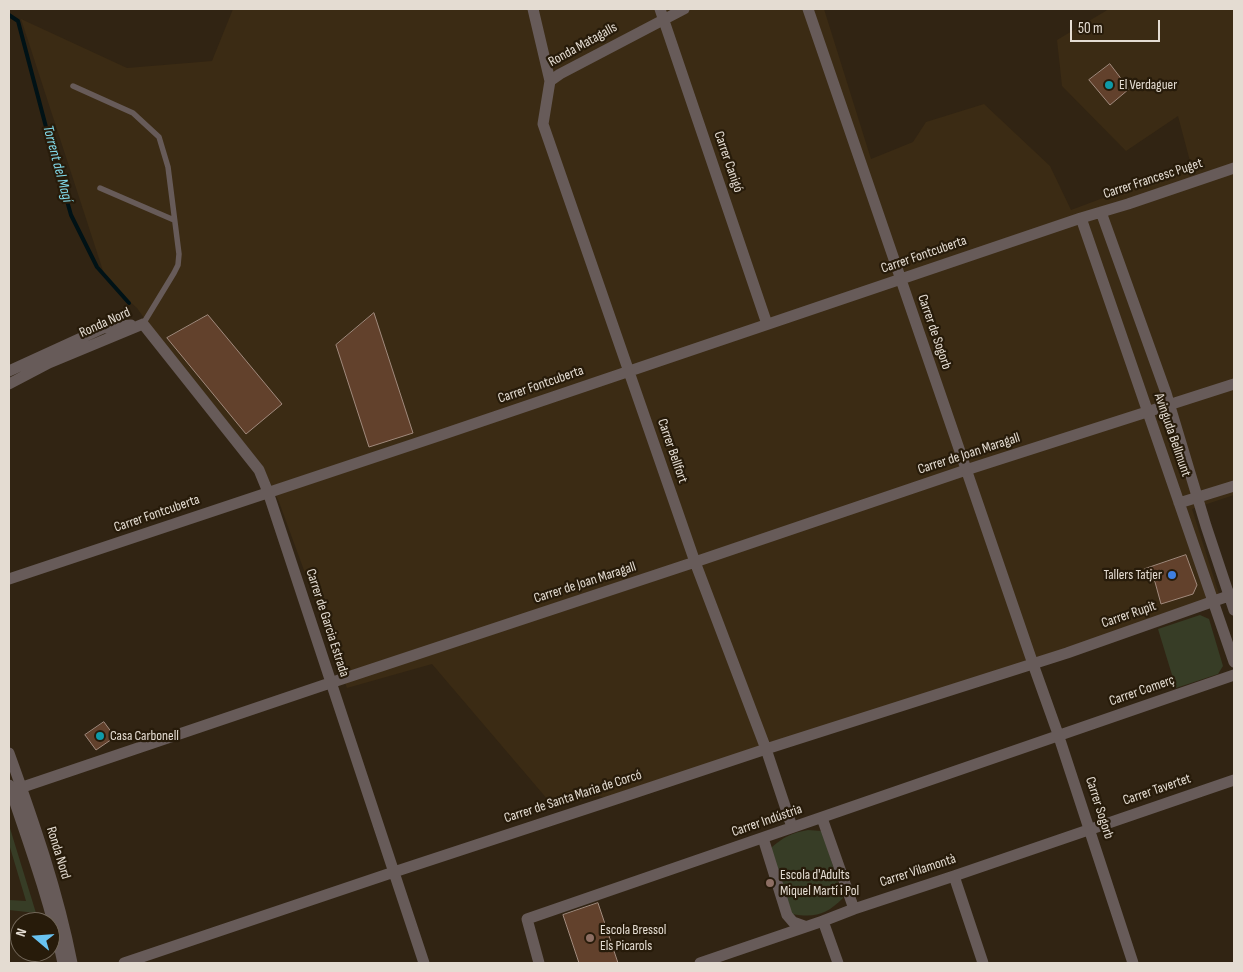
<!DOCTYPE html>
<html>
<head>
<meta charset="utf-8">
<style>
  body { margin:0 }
  #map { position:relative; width:1243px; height:972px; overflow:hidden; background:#312413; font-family:"Sofia Sans Condensed",sans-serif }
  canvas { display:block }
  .frame { position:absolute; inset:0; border:10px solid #e4dcd2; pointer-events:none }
  .north { position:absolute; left:10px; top:912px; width:50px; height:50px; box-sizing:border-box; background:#271b0a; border:1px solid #73685a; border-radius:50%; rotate:288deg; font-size:14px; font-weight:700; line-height:20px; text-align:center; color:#e4dcd2 }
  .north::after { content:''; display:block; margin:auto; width:18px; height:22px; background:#69c3f1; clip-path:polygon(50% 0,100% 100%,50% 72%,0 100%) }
  .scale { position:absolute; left:1070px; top:20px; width:90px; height:22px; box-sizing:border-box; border:2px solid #e4dcd2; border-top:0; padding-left:6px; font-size:15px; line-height:18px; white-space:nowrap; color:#e4dcd2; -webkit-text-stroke:4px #271b0a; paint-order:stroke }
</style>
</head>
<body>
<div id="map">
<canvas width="1243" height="972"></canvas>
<div class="frame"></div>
<div class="north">N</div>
<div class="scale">50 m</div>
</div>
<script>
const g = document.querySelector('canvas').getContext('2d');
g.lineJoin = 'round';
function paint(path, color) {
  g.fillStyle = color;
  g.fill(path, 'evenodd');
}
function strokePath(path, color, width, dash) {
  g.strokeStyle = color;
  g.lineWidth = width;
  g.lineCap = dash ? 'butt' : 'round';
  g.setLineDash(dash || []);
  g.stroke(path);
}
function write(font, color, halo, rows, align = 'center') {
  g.font = font + ' "Sofia Sans Condensed",sans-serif';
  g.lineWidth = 4.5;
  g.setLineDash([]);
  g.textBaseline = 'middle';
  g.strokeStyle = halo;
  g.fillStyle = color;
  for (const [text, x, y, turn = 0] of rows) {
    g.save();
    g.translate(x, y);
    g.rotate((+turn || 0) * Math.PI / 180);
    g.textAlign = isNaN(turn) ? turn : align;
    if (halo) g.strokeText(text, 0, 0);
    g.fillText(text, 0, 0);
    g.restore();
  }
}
paint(new Path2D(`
  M233,9H824L871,159L913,142L926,122L984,104L1050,166L1071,210L1191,165L1178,116L1126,151L1062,86L1057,40L1109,9H1234V495L1192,509L1220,597L615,801L599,796L554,807L432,664L347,688L279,502L262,465L149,325L137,308L106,280L21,19L127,68L212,61Z`), '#3b2b14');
paint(new Path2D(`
  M1200,615L1209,619L1223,666L1218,674L1176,688L1158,629Z
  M9,825L36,913L9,910V900L26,901L9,844Z
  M808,830L822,831L843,898C826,915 815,918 792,914L770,849C783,837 791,833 808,830Z`), '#373d26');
strokePath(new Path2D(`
  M9,15L18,21L46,127L71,215L97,267L129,303`), '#001216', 4);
const building = new Path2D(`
  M1110,64L1129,89L1110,105L1089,80Z
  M374,313L413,433L369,447L336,345Z
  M208,315L282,404L246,434L167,338Z
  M1186,555L1197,585L1193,594L1161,604L1155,582L1145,569Z
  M104,722L115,737L96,750L85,735Z
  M598,903L618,963H579L563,915Z`);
paint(building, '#62412c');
strokePath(building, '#a18a7d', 1);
strokePath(new Path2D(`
  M73,86L133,113L159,137L168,167L179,254L178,265L174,273L143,324
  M100,188L174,220`), '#675b59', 5.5);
strokePath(new Path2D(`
  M533,9L550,81L543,124L695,562L766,749L792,827
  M660,9L767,324
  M808,9L1033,664L1058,734L1133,963
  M550,81L560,74L684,9
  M1101,212L1166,393L1206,526L1234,610
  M1081,218L1234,662
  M143,324L259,470L268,492L424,963
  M9,371L103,328L131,325
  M9,384L49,363L143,324
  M1179,503L1234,486
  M9,579L438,436L1081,218L1128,204L1234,168
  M9,753C34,822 58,892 72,963
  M9,785C29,844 50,902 63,963
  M11,791L330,683L695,562L966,470L1234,384
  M822,818L854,909
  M763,838L787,915L793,922L804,926
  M954,876L983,963
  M823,921L838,963
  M124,963L394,872L616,799L766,749L1067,653L1234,594
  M539,963L527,919C763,838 998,755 1234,675
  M700,963L823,921L854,909L954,876L1234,780`), '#675b59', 11);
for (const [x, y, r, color] of [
  [1109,85,5,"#0f9aa8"],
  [1172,575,5,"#3f7fe0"],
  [100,736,5,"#0f9aa8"],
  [770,883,5,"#8d6e63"],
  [590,938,5,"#8d6e63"]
]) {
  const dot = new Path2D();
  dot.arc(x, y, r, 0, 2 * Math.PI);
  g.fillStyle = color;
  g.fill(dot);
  strokePath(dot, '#271b0a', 2);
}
write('14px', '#e4dcd2', '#271b0a', [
  ["Ronda Matagalls",583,45,-29],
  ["Carrer Canigó",728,162,71],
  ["Carrer Francesc Puget",1153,179,-18],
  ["Carrer Fontcuberta",924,255,-19],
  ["Ronda Nord",105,323,-24],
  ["Carrer de Sogorb",934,332,71],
  ["Carrer Fontcuberta",541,385,-19],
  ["Avinguda Bellmunt",1172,435,71],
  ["Carrer Bellfort",672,451,71],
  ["Carrer de Joan Maragall",969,454,-18],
  ["Carrer Fontcuberta",157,514,-19],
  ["Carrer de Joan Maragall",585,583,-18],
  ["Carrer Rupit",1129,615,-19],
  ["Carrer de Garcia Estrada",327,623,72],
  ["Carrer Comerç",1142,691,-19],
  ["Carrer Tavertet",1157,790,-19],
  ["Carrer de Santa Maria de Corcó",573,797,-18],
  ["Carrer Sogorb",1099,808,72],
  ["Carrer Indústria",767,821,-19],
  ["Ronda Nord",58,853,73],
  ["Carrer Vilamontà",918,871,-18]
]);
write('14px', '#e4dcd2', '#271b0a', [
  ["El Verdaguer",1119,85],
  ["Tallers Tatjer",1162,575,"right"],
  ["Casa Carbonell",110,736],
  ["Escola d'Adults",780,875],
  ["Miquel Martí i Pol",780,891],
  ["Escola Bressol",600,930],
  ["Els Picarols",600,946]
], 'left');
write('italic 15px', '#82d9e9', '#271b0a', [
  ["Torrent del Magí",57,164,75]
]);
</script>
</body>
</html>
